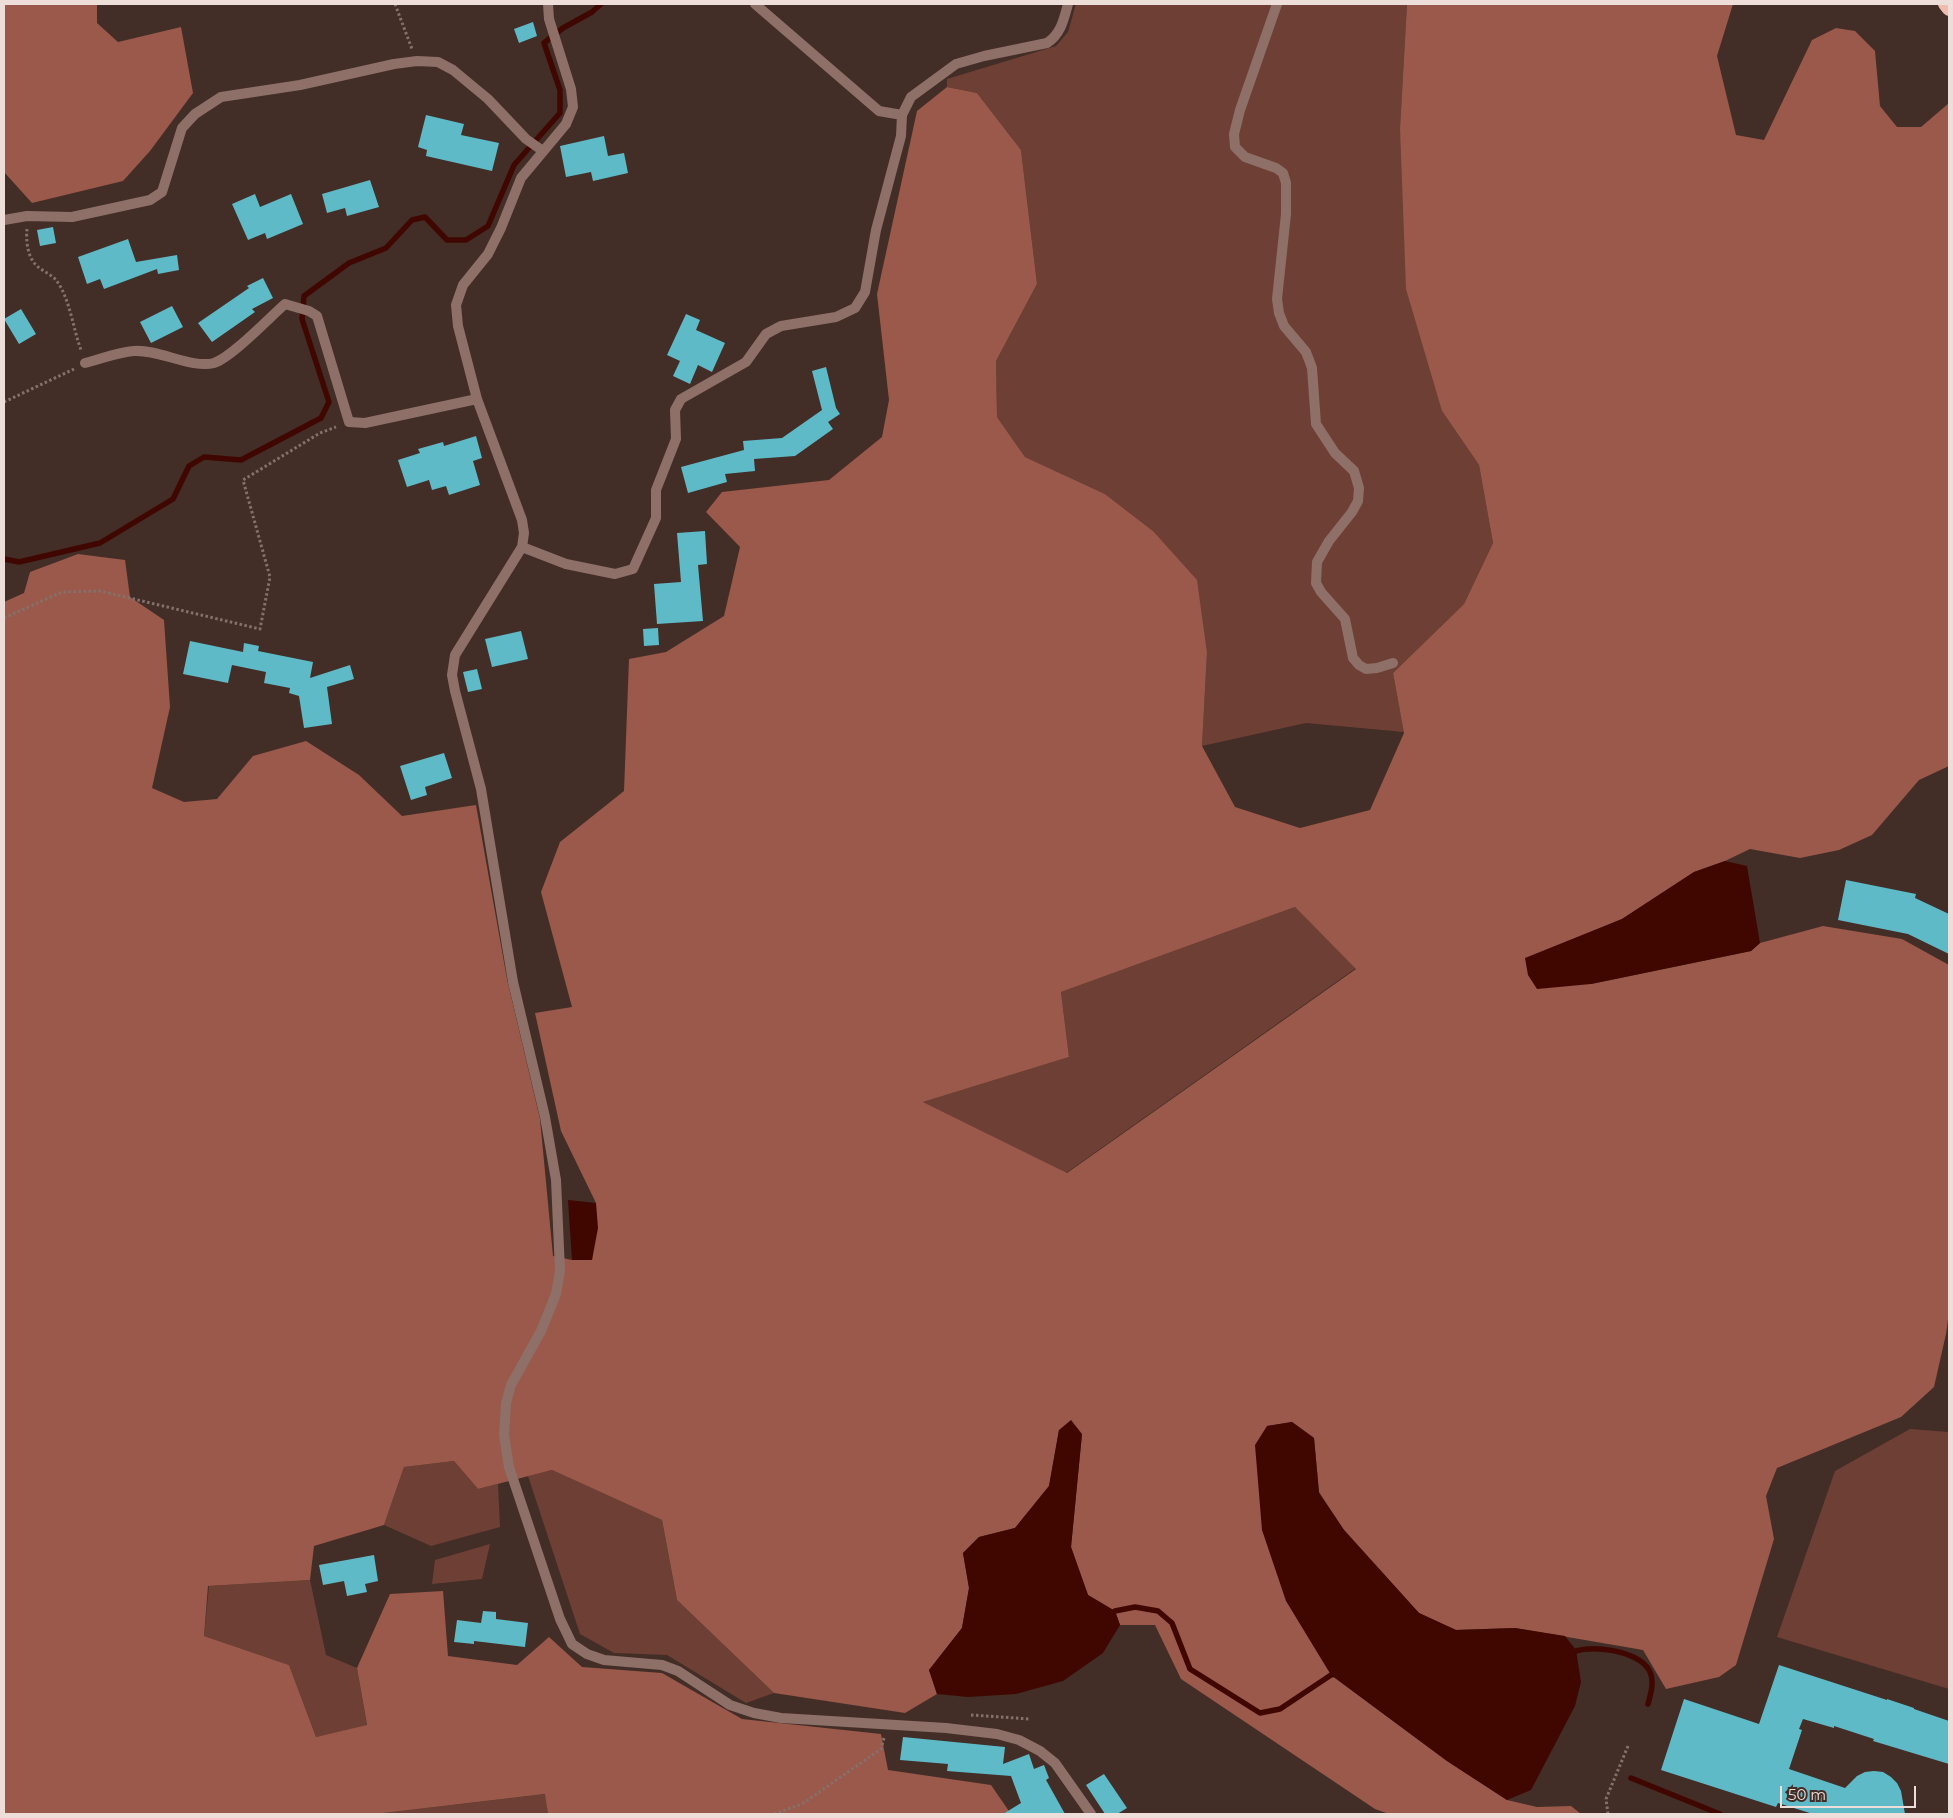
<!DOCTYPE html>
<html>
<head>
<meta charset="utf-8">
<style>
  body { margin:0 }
  #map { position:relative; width:1953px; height:1818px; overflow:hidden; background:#432d27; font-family:Montserrat,sans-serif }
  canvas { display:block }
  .frame { position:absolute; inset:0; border:5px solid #eddeda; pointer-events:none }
  .scale { position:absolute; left:1780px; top:1786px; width:136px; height:22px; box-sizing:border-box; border:2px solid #eddeda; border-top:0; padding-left:6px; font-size:15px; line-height:18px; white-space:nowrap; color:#eddeda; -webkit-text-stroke:4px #432d27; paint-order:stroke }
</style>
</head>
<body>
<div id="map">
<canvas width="1953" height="1818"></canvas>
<div class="frame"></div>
<div class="scale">50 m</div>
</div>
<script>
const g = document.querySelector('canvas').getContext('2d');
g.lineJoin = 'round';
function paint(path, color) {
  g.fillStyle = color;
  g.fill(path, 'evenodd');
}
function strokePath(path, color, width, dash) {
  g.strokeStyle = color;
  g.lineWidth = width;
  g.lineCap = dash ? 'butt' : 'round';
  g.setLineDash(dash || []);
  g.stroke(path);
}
paint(new Path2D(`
  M1076,4H1407L1400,128L1442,411L1479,465L1493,543L1464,604L1393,673L1404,732L1306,723L1202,746L1207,653L1153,531L1105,494L1025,457L997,417L996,361L1037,284L1021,150L977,93L947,87V79L1056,46L1068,32Z
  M1295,907L1356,968L1066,1173L923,1102L1069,1057L1061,992Z
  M1910,1429L1949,1432V1689L1777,1637L1835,1471Z
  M454,1461L478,1489L498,1484L500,1527L431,1546L384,1525L404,1467Z
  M552,1470L662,1520L677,1600L774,1693L746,1703L667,1655L614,1653L580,1634L528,1476Z
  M490,1544L482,1579L432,1584L435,1560Z
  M310,1580L326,1655L357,1668L367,1726L316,1737L289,1665L204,1636L209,1586Z
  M546,1794L548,1814H375Z`), '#6e3f34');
paint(new Path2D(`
  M4,4H97V23L118,42L181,27L193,93L150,151L123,181L32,203L4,172Z
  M1407,4H1733L1717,56L1736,135L1764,140L1812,40L1836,28L1855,31L1875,51L1880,106L1897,127H1921L1949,103V766L1919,780L1872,835L1839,850L1800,858L1750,849L1725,861L1694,872L1622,919L1525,959L1591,984L1751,951L1760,943L1823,926L1902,939L1949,965V1312L1946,1334L1934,1387L1901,1417L1777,1468L1766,1496L1774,1539L1736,1665L1719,1677L1666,1689L1643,1650L1515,1628L1456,1630L1419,1613L1344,1530L1319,1492L1314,1438L1292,1422L1267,1426L1331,1675L1447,1761L1507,1800L1537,1807L1571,1806L1581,1814H1389L1375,1809L1181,1679L1155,1625H1120L1115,1611L1088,1595L1071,1547L1082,1434L1059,1430L1049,1486L1015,1528L979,1537L963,1553L969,1588L962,1628L929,1670L937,1694L905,1713L774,1693L677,1600L662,1520L552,1470L478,1489L454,1461L404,1467L384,1525L314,1546L310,1580L208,1586L204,1636L289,1665L316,1737L367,1725L357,1668L390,1594L443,1591L448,1656L517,1665L549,1637L582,1667L662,1673L742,1719L881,1734L888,1770L991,1785L1011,1814H548L545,1794L375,1814H4V602L24,593L30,572L78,554L125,560L130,597L164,620L170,707L152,788L184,802L217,799L253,756L306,741L359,775L402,816L476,805L507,979L540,1119L553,1256L572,1260H592L596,1203L561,1131L535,1013L572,1007L541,892L560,842L624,791L629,659L666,652L724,616L740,547L706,512L722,492L829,480L882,437L889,400L877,294L917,111L947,87L977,93L1021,150L1037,284L996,361L997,417L1025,457L1105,494L1153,531L1197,580L1207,653L1202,746L1235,807L1300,828L1370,810L1404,733L1393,673L1464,604L1493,543L1479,465L1442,411L1406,289L1400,128ZM1295,907L1356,969L1067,1173L923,1102L1069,1057L1061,992Z`), '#9a594a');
paint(new Path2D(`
  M1725,861L1747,866L1760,943L1751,951L1591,984L1537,989L1528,975L1525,958L1622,919L1694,872Z
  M568,1200L596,1203L598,1228L592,1260H572Z
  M1071,1420L1082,1434L1071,1547L1088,1595L1115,1611L1120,1625L1103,1653L1063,1681L1016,1694L968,1697L937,1694L929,1670L962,1628L969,1588L963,1553L979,1537L1015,1528L1049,1486L1059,1430Z
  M1292,1422L1314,1438L1319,1493L1344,1530L1419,1613L1456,1630L1515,1628L1565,1636L1576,1650L1581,1682L1575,1706L1531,1790L1507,1800L1447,1761L1331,1675L1286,1601L1262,1530L1255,1445L1267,1426Z`), '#400700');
strokePath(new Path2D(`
  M4,559L19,562L100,543L173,499L189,466L204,457L241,460L321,418L329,402L302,319L304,296L349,263L386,248L412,220L425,217L447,240H466L488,226L514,165L560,113V90L544,43L563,28L592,12L601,4
  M1115,1611L1135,1607L1158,1611L1172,1623L1190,1669L1260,1713L1280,1709L1331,1675L1338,1673
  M1570,1654C1586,1643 1638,1650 1649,1670C1655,1681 1651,1693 1648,1704
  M1631,1778L1720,1814`), '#400700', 5.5);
paint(new Path2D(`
  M533,22L537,36L519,43L514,29Z
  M426,115L464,124L461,135L499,143L492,171L426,156L427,150L418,147Z
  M604,136L608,156L624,153L628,173L593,181L591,172L566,177L560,146Z
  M370,180L379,207L347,216L345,208L327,213L322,194Z
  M255,194L260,207L291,194L303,224L267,239L265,233L248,240L232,204Z
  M53,227L56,243L40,246L37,230Z
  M128,239L136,262L177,255L179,270L158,274L157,269L104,289L100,279L87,284L78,257Z
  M263,278L273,298L252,309L255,312L212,342L198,323L249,288L247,286Z
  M172,306L183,327L151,343L140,322Z
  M21,309L36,334L19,344L4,319Z
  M686,314L700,320L696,330L725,343L712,372L698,365L690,384L673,376L680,361L667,355Z
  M826,367L836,408L840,414L828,422L833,429L795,456L754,459L755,471L725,474L727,482L688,493L681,467L744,450L743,441L782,438L822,410L812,371Z
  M476,436L482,458L473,461L480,485L449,495L446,486L432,490L429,480L407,487L398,460L420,453L418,449L443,442L444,446Z
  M705,531L707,564L698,565L703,621L657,624L654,584L681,582L677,533Z
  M658,628L659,645L644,646L643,629Z
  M521,631L528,659L492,667L485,639Z
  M190,641L243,652L244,643L259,646L258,651L313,662L310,678L350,665L354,679L327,687L332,724L304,728L299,696L289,693L290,688L264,683L266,672L232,665L228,683L183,674Z
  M477,669L482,689L468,692L463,672Z
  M444,753L452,778L425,787L427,795L411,800L400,766Z
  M1846,880L1916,894L1915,898L1949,914V954L1908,934L1838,920Z
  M374,1555L378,1581L365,1584L367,1592L347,1596L344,1581L323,1585L319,1565Z
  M483,1611L496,1612V1619L528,1623L525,1647L474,1641V1644L454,1642L457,1620L481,1623Z
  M1779,1665L1887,1700V1699L1914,1708V1709L1949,1721V1764L1873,1741L1874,1739L1834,1726V1728L1803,1719L1799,1729L1802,1730L1789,1769L1845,1788L1857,1776L1865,1772L1874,1771L1883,1772L1891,1777L1897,1783L1901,1791L1905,1814H1813L1778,1803L1776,1807L1661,1770L1684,1699L1759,1724Z
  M903,1737L1005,1747L1003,1764L1029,1754L1034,1769L1044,1765L1049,1778L1046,1780L1065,1814H1003L1021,1803L1011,1776L947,1771L948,1764L900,1760Z
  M1104,1774L1127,1808L1117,1814H1105L1086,1785Z`), '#5fbac7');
strokePath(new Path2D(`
  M395,4L412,49
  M27,229C26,240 27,257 37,266C42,271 51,274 56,280C70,298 73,329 81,350
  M4,402L74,369
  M4,618L62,592L100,591L260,629L270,577L243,480L320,433L336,427
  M971,1715L1030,1719
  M774,1814L802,1804L881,1749L884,1738
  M1608,1814L1606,1799L1628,1746`), '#85716c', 3, [2.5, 2.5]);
strokePath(new Path2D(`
  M548,4L549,19L571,89L573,107L566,124L521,178L501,228L488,254L463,285L456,305L458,326L477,399L522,520L524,533L522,547L455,655L452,675L455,691L481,789L513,982L545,1117L556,1180L560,1271L556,1294L541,1331L511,1385L506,1403L504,1435L509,1467L560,1619L572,1644L587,1654L604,1660L662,1665L678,1671L730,1705L754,1713L781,1718L946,1728L997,1734L1019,1740L1040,1751L1055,1763L1091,1814
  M755,4L879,111L902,115
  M1277,4L1240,110L1234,134L1235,147L1245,157L1276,168L1283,173L1286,183V214L1277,299L1279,313L1284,326L1306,352L1312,368L1316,424L1335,453L1354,471L1359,488L1358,501L1352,512L1329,541L1317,562L1316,583L1321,592L1345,619L1353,658L1359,665L1366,669L1377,668L1393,663
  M4,220L27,216L72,217L150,200L162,192L182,128L195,114L221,97L300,85L394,64L417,61L438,62L453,70L488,99L526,139L543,151
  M85,363C101,359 118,352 134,351C158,349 192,369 214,363C232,357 269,318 285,304L309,311L317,316L349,422L365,423L477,399
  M522,547L566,564L615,574L633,569L656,518V490L676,439L675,410L681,399L746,362L766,334L781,326L836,317L855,308L865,292L876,230L901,136L902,115L911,97L956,64L984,56L1047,43C1061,34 1064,19 1068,4`), '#8e7068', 10);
strokePath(new Path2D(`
  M1945,4L1949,9`), '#f0bcae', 14);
</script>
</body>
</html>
